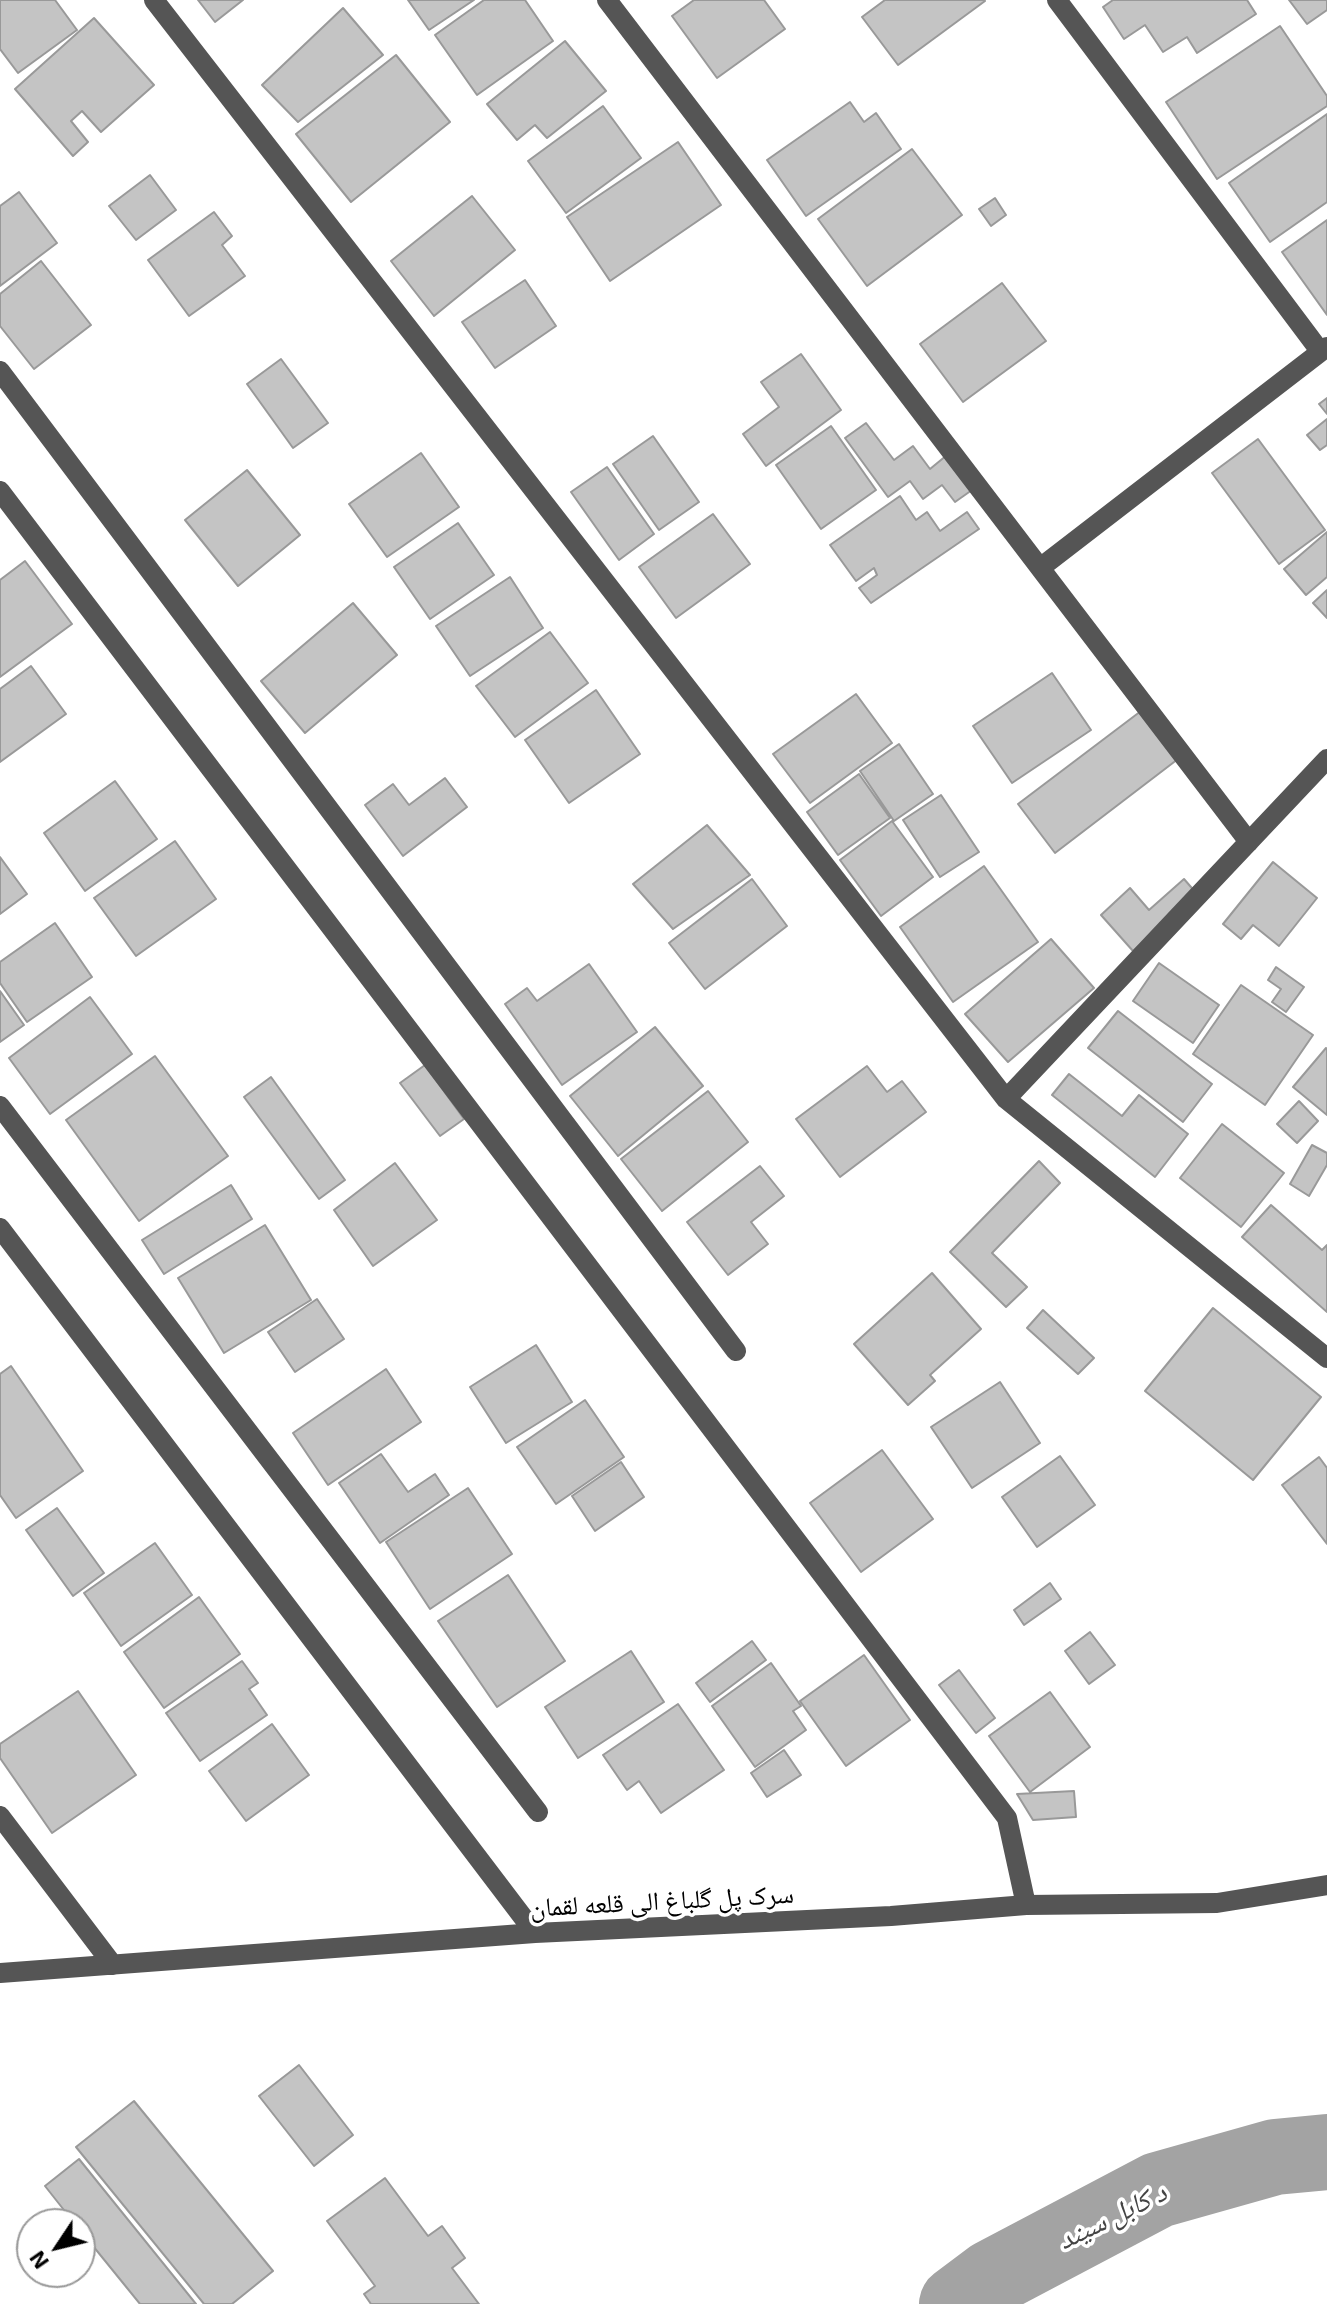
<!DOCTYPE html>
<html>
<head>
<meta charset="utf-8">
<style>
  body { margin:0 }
  #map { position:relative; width:1327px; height:2304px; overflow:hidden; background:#fff; font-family:"Exo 2",sans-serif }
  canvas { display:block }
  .north { position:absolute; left:16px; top:2208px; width:80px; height:80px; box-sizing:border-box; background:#fff; border:2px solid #999; border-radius:50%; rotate:235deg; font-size:22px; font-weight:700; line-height:32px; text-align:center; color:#000 }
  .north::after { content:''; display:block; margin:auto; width:28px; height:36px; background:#000; clip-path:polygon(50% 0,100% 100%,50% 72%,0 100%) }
</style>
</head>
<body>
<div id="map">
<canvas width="1327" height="2304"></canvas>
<div class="north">N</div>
</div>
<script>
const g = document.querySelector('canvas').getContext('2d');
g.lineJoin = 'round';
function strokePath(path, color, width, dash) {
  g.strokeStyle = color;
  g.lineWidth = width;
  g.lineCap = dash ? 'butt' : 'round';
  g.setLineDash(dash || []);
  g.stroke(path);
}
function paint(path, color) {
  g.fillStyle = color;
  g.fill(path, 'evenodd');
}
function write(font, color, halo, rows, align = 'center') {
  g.font = font + ' "Exo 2","Noto Naskh Arabic",sans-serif';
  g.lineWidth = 7;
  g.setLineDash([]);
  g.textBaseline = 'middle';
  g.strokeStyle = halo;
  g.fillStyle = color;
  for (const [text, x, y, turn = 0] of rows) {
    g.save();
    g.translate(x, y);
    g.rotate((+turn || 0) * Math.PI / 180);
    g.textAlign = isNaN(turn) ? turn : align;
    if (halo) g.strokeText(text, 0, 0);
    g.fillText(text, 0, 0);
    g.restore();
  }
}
strokePath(new Path2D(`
  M957,2304L993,2277L1158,2190L1275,2157L1327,2152`), '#a3a3a3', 76);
const building = new Path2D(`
  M0,0H55L77,30L18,73L0,49Z
  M198,0H243L215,22Z
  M408,0H474L429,30Z
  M484,0H525L553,41L477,95L435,35Z
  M694,0H764L785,29L717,78L672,16Z
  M885,0H984L985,1L898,65L862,17Z
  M1113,0H1247L1256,14L1197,53L1187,37L1163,52L1145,25L1124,39L1103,7Z
  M1289,0H1327V10L1307,24Z
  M343,8L383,55L298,122L262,85Z
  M94,18L154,85L101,132L82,111L71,121L88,142L73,156L15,89Z
  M1280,26L1327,96V106L1217,179L1166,102Z
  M565,41L606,91L547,138L535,125L517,140L487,104Z
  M396,55L450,122L351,202L296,134Z
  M850,102L864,122L876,113L901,149L806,216L767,160Z
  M603,106L641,158L566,213L528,161Z
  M1327,114V202L1270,242L1229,183Z
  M678,142L721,205L610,281L567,217Z
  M912,149L962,215L867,286L818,219Z
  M150,175L176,210L136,240L109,206Z
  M19,192L57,243L0,286V206Z
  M472,196L515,250L434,316L391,261Z
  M995,198L1006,215L991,226L979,209Z
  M214,212L232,236L222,245L245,276L189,316L148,260Z
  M1327,220V315L1282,252Z
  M41,261L91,325L34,369L0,326V294Z
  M525,280L556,326L495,368L462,322Z
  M1002,283L1046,341L963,402L920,344Z
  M801,354L841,410L766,466L743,434L779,407L761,382Z
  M281,359L328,423L293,448L247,384Z
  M1327,398V414L1319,404Z
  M1327,419V445L1320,450L1307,435Z
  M866,423L894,460L913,446L930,469L947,455L972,490L955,502L942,485L923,499L910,481L888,497L845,438Z
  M831,426L876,490L821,529L776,465Z
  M653,436L699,502L659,530L613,464Z
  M1258,439L1325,530L1279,564L1212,473Z
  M421,453L459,507L387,557L349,504Z
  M607,467L654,534L619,560L571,492Z
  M247,470L300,535L238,586L185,520Z
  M900,496L916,520L927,512L940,531L967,512L979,529L871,603L859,588L877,575L874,568L856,581L830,545Z
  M713,514L750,564L676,618L639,567Z
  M458,523L494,575L430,619L394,567Z
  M1327,532V577L1306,595L1284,569Z
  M25,561L72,624L0,677V580Z
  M510,577L543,628L470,676L436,626Z
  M1327,590V618L1313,603Z
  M353,603L397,655L305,733L261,681Z
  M550,632L588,683L515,737L476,686Z
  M31,666L66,714L0,762V689Z
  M1052,673L1091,730L1012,783L973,726Z
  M596,690L640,754L569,803L525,740Z
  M856,694L892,743L810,803L773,754Z
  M1141,711L1178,759L1055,853L1018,804Z
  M899,744L933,794L894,821L860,771Z
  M859,774L890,818L838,855L807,812Z
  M445,778L467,807L403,856L365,805L393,784L409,805Z
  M115,781L157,839L85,891L44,833Z
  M941,795L979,852L940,877L903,820Z
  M892,821L933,877L881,916L840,860Z
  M707,825L750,875L673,929L633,884Z
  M175,841L216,899L136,956L94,898Z
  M0,857L27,894L0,914Z
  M1273,862L1317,898L1279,946L1253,925L1241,939L1223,924Z
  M984,866L1038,942L953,1002L900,927Z
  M752,879L787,926L705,989L669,943Z
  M1184,879L1197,894L1133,951L1101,915L1130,888L1149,910Z
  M55,923L92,977L27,1022L0,983V962Z
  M1051,939L1094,988L1008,1062L965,1014Z
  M1159,963L1219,1005L1193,1043L1133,1001Z
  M589,964L637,1032L562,1085L505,1004L527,988L537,1001Z
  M1276,967L1304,987L1286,1012L1272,1002L1281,989L1268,980Z
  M1241,985L1313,1035L1265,1105L1193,1054Z
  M0,991L24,1025L0,1042Z
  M90,997L132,1054L50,1114L9,1058Z
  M1118,1011L1212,1084L1183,1122L1088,1048Z
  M655,1027L703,1086L618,1156L570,1096Z
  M1326,1048L1327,1049V1115L1293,1087Z
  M155,1056L228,1156L139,1221L66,1120Z
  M425,1065L464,1119L440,1136L400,1083Z
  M867,1066L887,1092L902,1081L926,1112L840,1177L796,1119Z
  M1069,1074L1122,1116L1139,1095L1188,1134L1155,1177L1052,1095Z
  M271,1077L345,1180L319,1199L244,1097Z
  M708,1091L748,1142L662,1211L621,1159Z
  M1299,1101L1318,1121L1297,1143L1277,1124Z
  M1222,1124L1284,1173L1241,1227L1180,1178Z
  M1312,1145L1327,1153V1165L1309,1196L1290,1184Z
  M1039,1161L1060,1183L992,1253L1027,1287L1006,1307L950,1252Z
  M395,1163L437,1220L373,1266L334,1210Z
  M760,1166L784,1196L751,1222L768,1244L728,1275L687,1222Z
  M231,1185L252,1219L164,1274L142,1240Z
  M1271,1205L1322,1250L1327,1245V1312L1242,1237Z
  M265,1225L311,1300L224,1353L178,1278Z
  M932,1273L981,1329L930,1375L935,1381L908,1405L854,1344Z
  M317,1299L344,1339L295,1372L268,1332Z
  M1213,1308L1321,1397L1253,1480L1145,1391Z
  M1043,1310L1094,1358L1078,1374L1027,1328Z
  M536,1345L572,1402L506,1443L470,1387Z
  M11,1366L83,1471L16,1518L0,1495V1374Z
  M386,1369L421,1422L328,1485L293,1433Z
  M1000,1382L1040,1443L972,1488L931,1427Z
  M585,1400L624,1457L556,1504L517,1447Z
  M882,1450L933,1519L861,1572L810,1503Z
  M381,1454L408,1492L435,1474L449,1495L380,1543L339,1483Z
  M1060,1456L1095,1505L1037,1547L1002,1497Z
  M1319,1457L1327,1468V1544L1282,1485Z
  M621,1462L644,1497L595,1531L572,1496Z
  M468,1488L512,1554L430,1609L386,1542Z
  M57,1508L104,1573L73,1596L26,1530Z
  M155,1543L192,1595L121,1646L84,1593Z
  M508,1575L565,1661L497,1707L438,1621Z
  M1050,1583L1061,1599L1024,1625L1014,1610Z
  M199,1597L240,1654L164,1708L124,1652Z
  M1090,1632L1115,1665L1089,1684L1065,1651Z
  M752,1641L766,1660L710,1702L696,1683Z
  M631,1651L664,1702L578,1758L545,1707Z
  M864,1655L910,1720L846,1766L800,1701Z
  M242,1661L258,1683L249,1689L267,1715L200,1761L166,1713Z
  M771,1663L801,1706L793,1711L806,1730L755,1767L712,1706Z
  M959,1670L995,1718L976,1733L939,1685Z
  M78,1691L136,1775L52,1833L0,1758V1744Z
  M1050,1692L1090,1747L1030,1792L989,1736Z
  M678,1704L724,1770L661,1813L639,1781L627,1790L603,1755Z
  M272,1724L309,1775L246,1821L209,1771Z
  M784,1750L801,1775L767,1797L751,1773Z
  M1074,1791L1076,1817L1033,1820L1017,1794Z
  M299,2065L353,2135L314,2166L259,2096Z
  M134,2101L273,2271L232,2304H204L76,2147Z
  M79,2159L196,2304H140L80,2230V2224H75L45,2186Z
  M385,2178L428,2236L442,2226L465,2258L452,2268L479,2304H371L364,2294L375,2286L327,2221Z`);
paint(building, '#c4c4c4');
strokePath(building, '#999', 2);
strokePath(new Path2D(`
  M154,0L1006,1099L1327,1358
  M607,0L1249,842
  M1057,0L1320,351
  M0,371L736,1351
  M0,491L1007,1818L1026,1905
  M1040,568L1327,347
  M1006,1099L1327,759
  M0,1106L538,1812
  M0,1228L535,1933
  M0,1816L113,1965
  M0,1973L535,1933L891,1916L1026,1905L1217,1903L1327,1885`), '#555', 20);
write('26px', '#000', '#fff', [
  ["سرک پل گلباغ الی قلعه لقمان",662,1901,-3]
]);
write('italic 28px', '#444', '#fff', [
  ["د کابل سيند",1112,2216,-26]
]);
</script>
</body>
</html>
